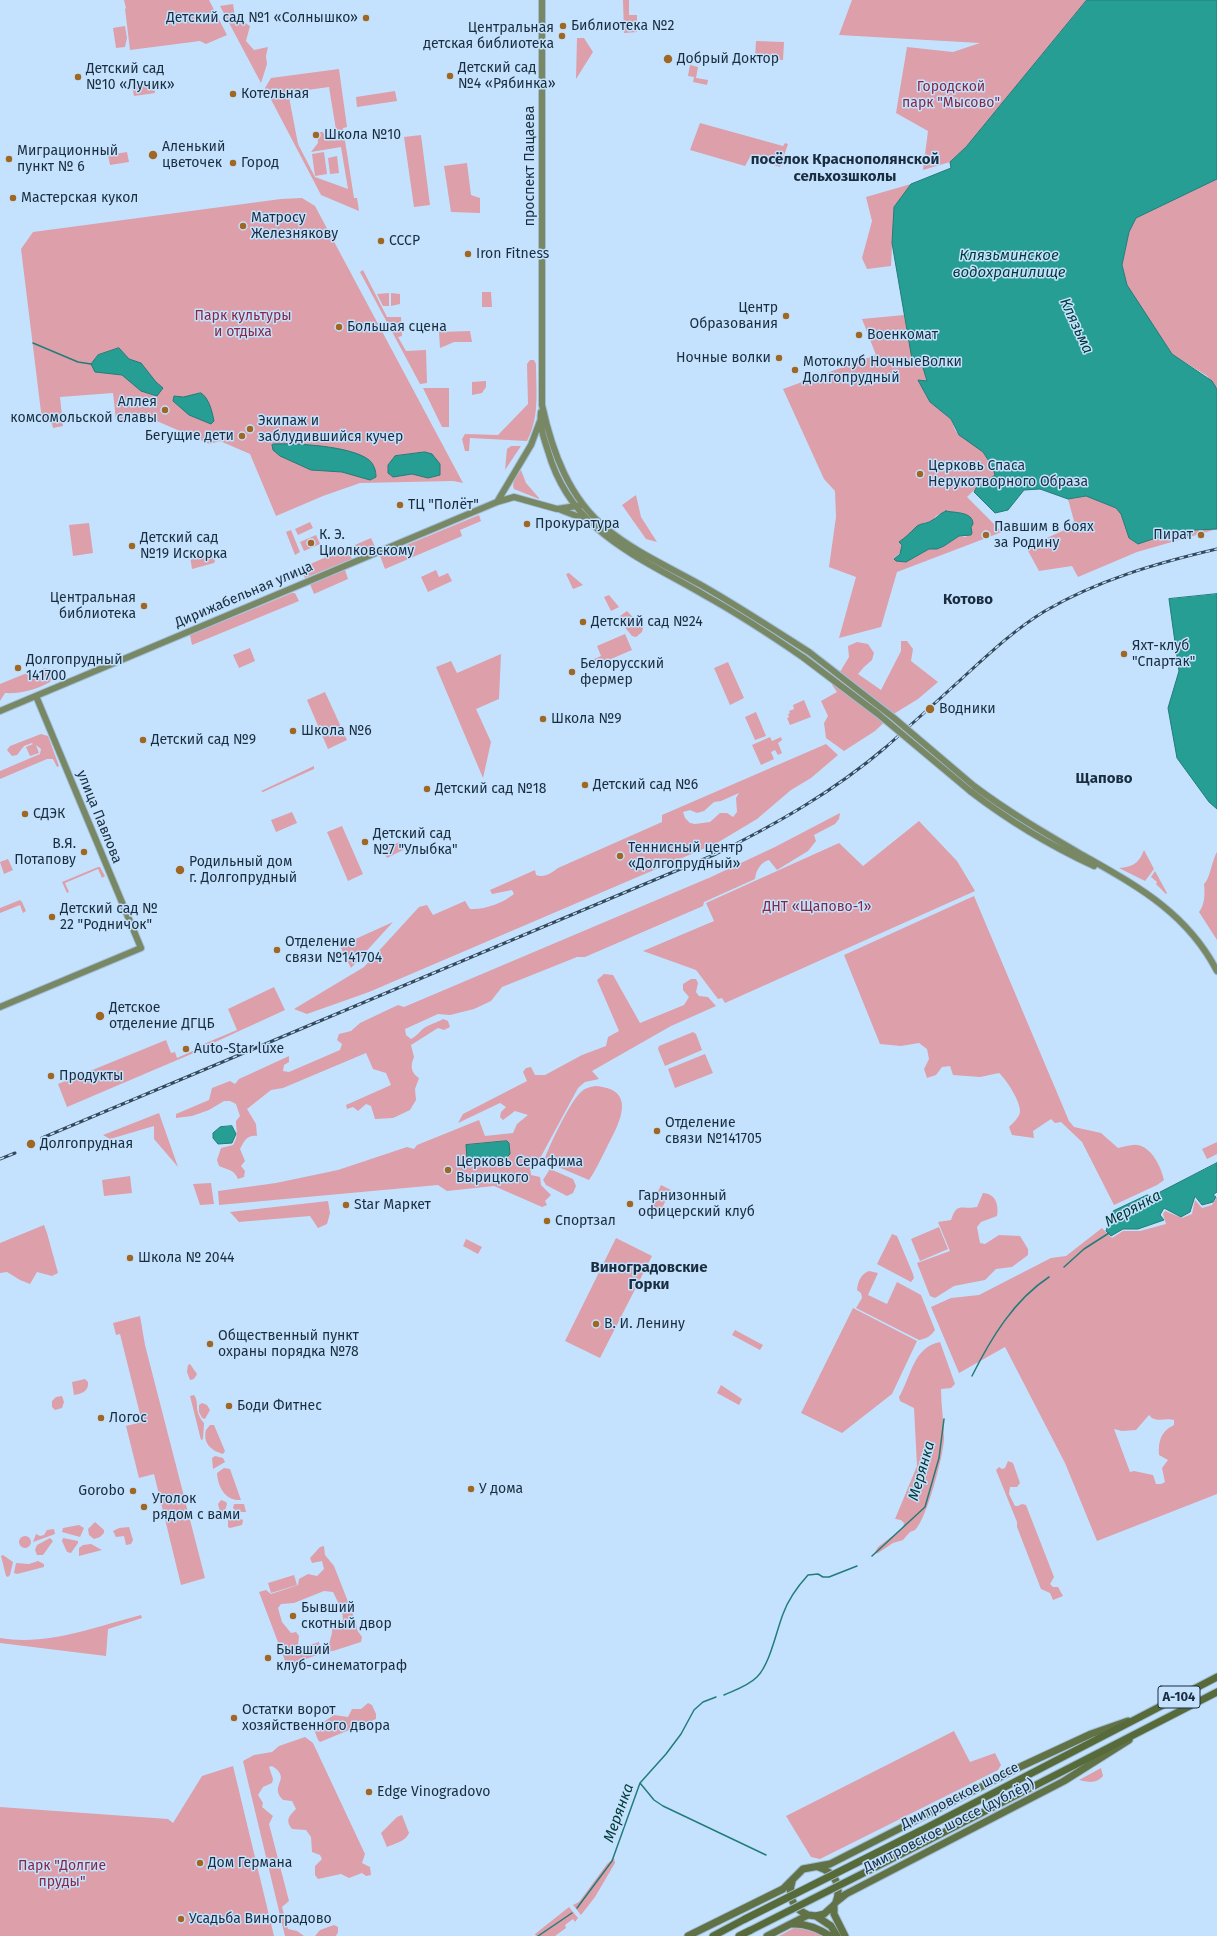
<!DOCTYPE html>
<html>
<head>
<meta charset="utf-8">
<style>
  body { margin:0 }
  canvas { display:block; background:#c4e2fd }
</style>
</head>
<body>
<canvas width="1217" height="1936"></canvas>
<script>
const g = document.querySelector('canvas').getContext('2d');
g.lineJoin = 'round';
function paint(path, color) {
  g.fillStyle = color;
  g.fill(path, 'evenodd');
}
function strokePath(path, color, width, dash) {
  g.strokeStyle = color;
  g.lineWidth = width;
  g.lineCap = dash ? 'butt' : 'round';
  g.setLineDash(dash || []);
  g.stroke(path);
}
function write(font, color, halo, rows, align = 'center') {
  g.font = font + ' "Fira Sans",sans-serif';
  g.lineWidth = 3;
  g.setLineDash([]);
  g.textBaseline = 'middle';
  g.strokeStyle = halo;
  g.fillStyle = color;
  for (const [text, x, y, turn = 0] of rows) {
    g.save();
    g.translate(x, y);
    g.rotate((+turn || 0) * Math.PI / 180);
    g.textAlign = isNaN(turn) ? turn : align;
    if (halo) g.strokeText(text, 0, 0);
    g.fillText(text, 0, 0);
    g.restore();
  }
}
paint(new Path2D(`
  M124,0H209L227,35L206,44L200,41L130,50L125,9L126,8Z
  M623,0H629V15H637V32L624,33Z
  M852,0H1087L966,147L950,162L923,170L928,131L896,113L907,47L953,52L980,43L839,35Z
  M233,4L235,17L250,26L246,41L254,50L268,47L266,56L267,64L261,83L220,6Z
  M125,26L127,38L125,47L116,48L113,28Z
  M577,38H584L593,52L576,79Z
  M756,41L784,42L783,60L755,58Z
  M690,65L698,67L696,78L708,80L707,85L693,82L694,77L688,76Z
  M339,69L347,127L343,128L354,198H357L359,211L321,195L265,88L271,78ZM329,87L337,136L325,137L323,132H317L318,143L311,152L341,147L348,189L315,177L298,144L289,97L293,92Z
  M154,83L155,93L134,96L132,86Z
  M395,91L397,101L357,107L356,97Z
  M700,123L783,146L785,143L788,144L780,167L750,157L745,166L690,150Z
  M421,135L430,205L414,207L404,137Z
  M127,152L129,162L110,165L108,155Z
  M324,152L327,174L315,176L312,154Z
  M337,156L339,173L330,174L328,158Z
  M467,163L471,195L480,198V213L451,212L444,166Z
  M1217,179V388L1207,376L1172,354L1141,309L1127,285L1122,266L1129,232L1136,218Z
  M911,184L894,207L891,266L867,269L862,258L872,221L866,197Z
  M302,198L315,206L463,483L453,481L360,483L323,496L276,516L250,454L220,441L210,444L152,419L141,418L116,420L113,393L60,397L63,426L53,428L52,424L47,420H42L21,249L33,232L281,199Z
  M363,270L387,317H401L402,336L398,337L406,351L426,350L427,383L420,384L360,272Z
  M482,292H491L492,307H482Z
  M389,293V306H383L377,294Z
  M391,293L400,294V304L391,306Z
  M904,315L914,365L921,360L927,381L918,380L930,402L951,419L955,430L959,435L970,441L983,452L994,472L995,475L976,488L967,497L1002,532L897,572L881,627L839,638L856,577L829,567L836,517L835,491L824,479L783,389L876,355L862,319ZM946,511L961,514L970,518V530L966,537L959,536L944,546L937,549H929L906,562L894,558L901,552V541L908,537L924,523L932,521L936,516Z
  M470,331L472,342H454L440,348L439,332Z
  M530,360H534L536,364C536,392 540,416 527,441L470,438L469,451H465L462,439L465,434L498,435L528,404L527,364Z
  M486,381V387L482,393L472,395V382Z
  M423,388H449V427H442Z
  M511,446H521L505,470L507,449Z
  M521,470L526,483L539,498V499L514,489C511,482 517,476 521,470Z
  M636,495L641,517L657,542L646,539L622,505Z
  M1086,496L1116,508L1121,514L1129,538L1138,544L1159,537L1165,540L1174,534L1185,537L1195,530L1217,529L1137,552L1078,577L1072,566L1039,571L1026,547L1067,529L1074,521L1068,499Z
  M479,515L481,521L460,530L462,536L385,569L380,556Z
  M310,522L313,528L298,535L295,529Z
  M89,523L93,553L73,556L69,525Z
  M291,530L300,552L295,555L286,532Z
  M316,535L320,544L304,551L300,542Z
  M371,538L376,549L360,556L355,545Z
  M347,548L352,559L305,578L301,568Z
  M210,550L215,561L214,563L192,569L190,556Z
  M345,570L348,579L314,594L310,584Z
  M436,570L439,577L448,573L452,581L428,592L421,577Z
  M569,573L583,585L573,589L566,574Z
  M292,593H295L299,601L192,645L190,635Z
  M609,595L619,607L611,611L604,597Z
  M627,611L643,628L642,632L636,637L632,636L619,620L620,616Z
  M625,634L632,650L597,665L594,659L601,656L597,646Z
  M901,641H907L913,649L911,661L938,682L918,699L892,715L875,731L844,751L826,738L824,723L828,716L821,701L837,692L832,685L849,657L848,646L857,642L868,644L874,653L872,660L864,667L858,674L881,690L901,651Z
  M250,648L255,661L239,668L233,655Z
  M501,654L499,699L476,709L491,742L483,778L436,667L451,661L457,673Z
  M728,662L744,698L730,705L714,668Z
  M43,668H46L53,674L50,682C36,690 19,694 5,693L0,701V684L27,673L34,679L41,678L42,676Z
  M325,692L347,740L328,749L307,700Z
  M804,700L811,717L790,725L787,718L789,717L788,714L790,713L789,711L794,709L793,705Z
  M756,712L766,736L755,740L745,717Z
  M41,734L48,736L59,766L57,767L53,759H47L0,779V771L40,754L41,749L36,745L39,753L30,756L26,747L33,744L32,743L24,746L17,755L12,756L7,750L10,746Z
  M770,737L772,741L781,737L782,740L778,743L782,753L778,755L775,750L771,752L774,759L761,765L752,745Z
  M826,744L838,755L811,778L791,790L757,819L717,843L369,992L307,1014L294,1009L364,967L419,907L427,905L433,915L465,901L470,909C484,910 503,903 514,894L512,890L492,894L490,890L535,870L536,875C545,878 551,873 558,868L662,822V815ZM739,793L736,798L737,812L733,817L727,813H720L710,822L695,824L690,823L685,818L683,812L690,810L697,813L704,811L714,802L721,801Z
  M314,766V769L263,792L261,791Z
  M292,812L297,823L276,832L271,820Z
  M840,813L839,819L835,824L814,835L816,841L808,851L777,870L769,860C761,862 756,870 755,879L704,902L703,906L585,957H577L502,987L491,1001L474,1009L450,1015L438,1014L405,1029L406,1035L411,1039C417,1036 419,1032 424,1028C428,1025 438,1022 443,1019L448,1021L450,1027L444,1030L438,1028L411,1045L414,1057C410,1066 411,1073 419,1078L415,1089L416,1100L410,1110L393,1118L375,1119L371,1106L366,1104L358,1111L353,1107L347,1109L346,1105L391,1085L386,1073L373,1069L366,1053L283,1088L271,1090L247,1109L256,1124L257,1136C247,1135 245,1140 240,1149L245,1161L241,1166L245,1171L244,1177L238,1179C234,1169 227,1170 219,1166L217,1160L221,1148L233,1145C239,1135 236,1131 236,1121L240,1116L236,1104L230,1101H224L209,1110L192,1116L176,1118V1114L209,1100L212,1088L230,1081L235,1084L239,1079L289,1056V1062L284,1065L283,1071L289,1072L340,1050L342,1044L337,1040L339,1034L351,1031L360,1023L398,1005L404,1007L711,877L775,847Z
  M919,821L957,861L975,891L725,1003L722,998L718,999L696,970L643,951L714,921L706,903L839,843L863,866Z
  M342,826L363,874L348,881L327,832Z
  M399,842L403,850L387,858L383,850Z
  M1144,850L1154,869L1145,881L1119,868C1133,867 1139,863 1144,850Z
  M1217,852V940L1199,912C1205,904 1205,894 1204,884C1210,879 1212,860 1217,852Z
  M8,859L13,870L4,874L0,862Z
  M98,867H100L105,876L102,878L98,869L65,883L69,892L67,893L62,882Z
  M1155,871L1167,893L1166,894L1156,884L1157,882L1151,877Z
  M974,896L1069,1121L1074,1127L1101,1133L1118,1148C1124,1147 1132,1144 1137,1145C1152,1147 1161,1167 1164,1180L1157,1185L1114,1205L1082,1142L1061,1122L1055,1123L1051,1119L1033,1131L1034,1138L1012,1135L1009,1127C1013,1123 1019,1118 1020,1112C1021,1102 1006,1079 999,1073L980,1077L953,1075L950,1066L942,1067L936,1075L927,1078L924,1069L929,1059L927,1049L919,1043L901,1046L880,1044L844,955Z
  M20,900L22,902L26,911L23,913L20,905L0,913V908Z
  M393,922L351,968L340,946Z
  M604,974L613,975L640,1023L684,1005L689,997L683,990V984L691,979H696L698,983L696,992L699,996L708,997L716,1006L671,1026L592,1071L599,1079L585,1082L578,1088L538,1162L530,1166L531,1175L540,1177L541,1185L551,1195L545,1201L547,1205L542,1207L494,1186L447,1191L438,1185L219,1205L218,1191L276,1183L338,1170L407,1147L414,1149L417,1145L479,1120L485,1136L513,1133L517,1124L528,1115L515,1111L503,1120L500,1117L501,1112L506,1107L500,1103L458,1123L463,1114L527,1081L523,1072L526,1068L531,1067L535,1075H545L582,1055L606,1046L608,1037L619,1031L597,980Z
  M274,987L285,1010L200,1049L199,1046L237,1030L228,1009Z
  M693,1032L696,1034L702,1050L665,1066L658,1049L659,1046Z
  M166,1040L171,1053L175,1052L177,1058L195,1050L196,1052L67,1107L58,1084Z
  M705,1054L713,1073L675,1088L668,1069Z
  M595,1086C639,1089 619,1124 607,1147C601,1158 596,1170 589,1180L556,1166L545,1158C549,1146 571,1100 581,1092C585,1088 590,1087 595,1086Z
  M159,1113L178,1167L154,1139V1126L110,1139L103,1135Z
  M1217,1142V1154L1207,1159L1202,1149Z
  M550,1169L573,1179L576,1186L573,1193L567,1196L546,1185L543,1180Z
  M130,1176L132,1193L104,1196L102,1180Z
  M211,1183L214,1204L200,1205L193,1184Z
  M661,1185L671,1190L659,1214L649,1210Z
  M983,1193C996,1194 999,1205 997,1216L981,1222L977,1227L980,1243L985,1244L999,1235L1020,1236L1028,1249V1255L1012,1267L996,1269L985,1280L954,1286L935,1298L930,1296L917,1263L950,1251L938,1222L951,1220C957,1201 962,1210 977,1207Z
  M1217,1197V1494L1097,1541L1065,1463L1005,1347L959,1373L931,1307L951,1298L979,1295L1051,1258L1066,1256L1102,1228L1112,1238L1123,1231H1140L1166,1224L1163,1214L1165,1211L1182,1218L1192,1214L1195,1200L1202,1208L1212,1205ZM1149,1415C1156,1424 1165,1417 1174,1420V1425C1161,1431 1158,1441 1159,1455L1168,1460L1162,1468L1165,1482L1161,1484H1156L1153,1475L1134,1471L1130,1472L1114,1429L1122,1431L1136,1430Z
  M328,1201L330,1213L327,1224L318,1228L310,1216L239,1222L230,1212Z
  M44,1225L47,1233L58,1273L52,1276L37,1272L30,1284L20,1280L7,1272L0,1273V1243Z
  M939,1227L948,1249L920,1261L911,1239Z
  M892,1234L897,1236L913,1274L914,1278L911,1282L877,1264Z
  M616,1238L652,1256L600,1358L565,1341Z
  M466,1239L482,1247L478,1254L463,1246Z
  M869,1271L878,1273L868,1295L887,1304L897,1282L921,1295L935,1330C931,1336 926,1339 919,1340L856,1308L862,1298L861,1293L857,1290C858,1281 861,1274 869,1271Z
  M853,1308L917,1341L892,1394L842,1433L801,1413Z
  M140,1316L145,1345L205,1578L181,1585L154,1474L139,1478L126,1426L142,1422L120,1334L116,1335L113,1323Z
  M735,1330L763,1345L760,1350L732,1335Z
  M940,1342L955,1384L951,1388L941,1389C941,1406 944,1422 944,1439C943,1457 927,1518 915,1530L910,1532L903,1540L893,1543L878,1553L874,1554L878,1547L903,1528L904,1523L901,1520L895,1519L917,1466L914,1408L900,1401L899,1397C911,1377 913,1347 940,1342Z
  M190,1364L197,1374L194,1379L190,1380L187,1372L188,1365Z
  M85,1379L88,1382C89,1391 82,1394 74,1395L72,1382Z
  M721,1385L742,1399L739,1405L717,1393Z
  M194,1395C200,1403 193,1410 204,1423L203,1439L201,1440L190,1396Z
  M62,1396L64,1402L62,1408L55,1410L52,1407V1401L56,1397Z
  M202,1403L207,1405L210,1410L205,1419L202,1418L199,1412V1405Z
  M210,1425H214L225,1451L223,1454C210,1450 203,1443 206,1430Z
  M215,1456L223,1458L225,1462L213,1469L212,1458Z
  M1008,1461L1013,1463L1020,1483L1017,1487H1010L1009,1494L1015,1506H1018L1022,1504L1026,1505L1054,1577L1050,1584L1053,1587H1058L1063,1596L1053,1600L1050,1593L1041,1589L1017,1527V1522L996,1470L999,1467L1002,1469L1005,1468Z
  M224,1468L230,1469L241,1500C225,1501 218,1487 217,1473Z
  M221,1500L226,1502L227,1504L223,1517L221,1516L218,1504Z
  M234,1504H244L246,1512H237L233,1508Z
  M231,1514L243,1520L242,1525L230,1528L228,1527V1516Z
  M95,1522L104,1530V1533L100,1537L94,1539L89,1535L88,1529Z
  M79,1525L84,1528L80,1537L62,1532L63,1528Z
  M129,1527L133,1540L131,1544L126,1545L124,1536L116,1537L113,1531L119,1528Z
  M54,1529L55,1534L33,1542L36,1534L40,1536L44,1535L47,1530Z
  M19 1542a6 6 0 1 1 12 0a6 6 0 1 1-12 0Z
  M50,1538L53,1541L43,1555H37L35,1550L37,1545Z
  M63,1538L78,1541V1543L71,1553L67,1552L62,1541Z
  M91,1544L102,1550L79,1556V1548L83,1545Z
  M324,1546L325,1555L334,1566L356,1622L357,1630L362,1637L361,1642L333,1651H329C327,1643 333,1637 332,1628L334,1624L343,1620L342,1610L333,1592L324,1591L294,1603L281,1604L278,1608L282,1622L291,1633L296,1632L299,1636L298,1645L301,1648L319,1642L320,1647L317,1655L287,1666L259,1592L266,1590L271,1594L298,1585L299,1579L308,1574L317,1576L324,1569L322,1561L312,1563L310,1558L320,1547Z
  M3,1555L13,1562L10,1575L8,1577L6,1576L1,1556Z
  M38,1561L44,1564V1567L17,1574L14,1573L16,1563L29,1564Z
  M294,1575L297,1585L271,1593L268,1583Z
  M141,1615L142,1618L108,1629L106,1656L0,1643V1638C47,1646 95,1627 141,1615Z
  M368,1703L372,1705L376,1714V1719L320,1742L318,1740L312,1724H317L320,1721H325L334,1715L348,1717L352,1709H361Z
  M954,1731L970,1762L995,1753L1001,1765L998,1770L820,1859L811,1857L786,1816Z
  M305,1737L313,1743L365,1854L362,1863L370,1867L371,1875L366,1876L362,1873L349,1878L341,1874L318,1879L315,1875V1866L322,1859L320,1855L312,1852L311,1837L306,1830L292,1829C285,1820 289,1816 296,1809L292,1801L283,1800C268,1785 293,1779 272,1766L269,1767L273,1779L272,1783L263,1787L258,1795L263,1803L262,1807L273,1816L269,1824L289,1901L282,1907L288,1929L297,1931L304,1936H285L243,1761L254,1755L272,1752L279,1746Z
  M233,1766L274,1936H0V1807L168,1819L173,1823L202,1776Z
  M1101,1768L1103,1776C1096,1784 1089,1782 1079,1780Z
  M402,1815L409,1833C406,1841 394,1844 387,1847L381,1833L397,1817Z
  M614,1858L615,1863L595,1897L581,1915L573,1905L579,1902L607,1864Z
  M569,1907L578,1918L575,1922L573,1919L565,1925L566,1928L555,1936H536L535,1934Z
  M334,1925L338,1927V1932L336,1936H315L320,1930Z
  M796,1927L812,1929L826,1936H779Z`), '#dd9faa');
const water = new Path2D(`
  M1087,0H1217V179L1136,218L1129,232L1122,265L1127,285L1172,354L1212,381L1217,389V529L1195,530L1185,537L1174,534L1165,540L1159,537L1138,544L1129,538L1121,514L1116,508L1086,496L1068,499L1040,489L1024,490L1008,510L995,513L974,492L976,488L995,475L992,466L983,452L959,435L951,419L930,402L919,382L918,380L927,381L921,361L913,365L892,243L894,207L911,184L951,168L950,162L966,147Z
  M119,348L129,359L141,363L156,382L163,388L157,396L141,391L122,375L95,372L91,364L98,355Z
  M201,393C209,398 212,411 214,421L211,424L189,415L173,401L174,396L183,397Z
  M274,444C296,443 352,446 369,460C374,464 376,471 376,477L370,480L342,472L311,470L280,456L273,450L272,445Z
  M425,452L432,454L440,464V475L428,478L412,474L393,477L388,473V465L395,456Z
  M946,511C953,513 973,511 973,524L971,527L972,533L971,535L959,536L944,546L937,549H929L906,562L896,561L894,559L900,554L902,545L899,542C906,537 910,533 916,527C920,523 926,524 931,521C937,518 940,513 946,511Z
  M1217,594V809L1209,802L1177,758L1168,708L1179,671L1169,599Z
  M232,1126L236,1134L232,1143L218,1144L213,1138V1133L220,1127Z
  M507,1141L509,1143L510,1154L506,1158L479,1161L478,1158L467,1159L466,1145Z
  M1217,1163V1192L1213,1195L1216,1197L1213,1202L1202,1205L1195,1196L1190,1212L1181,1217L1164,1208L1160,1215L1164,1220L1138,1229H1123L1111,1236L1106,1231L1113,1211L1147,1195L1152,1196Z`);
paint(water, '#269e94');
strokePath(water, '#227c7a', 1);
strokePath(new Path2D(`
  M33,343L78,362L91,364
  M1064,1267L1084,1249L1109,1233
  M972,1376C991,1338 1014,1300 1049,1277
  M872,1556L925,1507L939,1458L944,1419
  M724,1695C735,1690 748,1686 757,1677C770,1664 776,1632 783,1614C788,1600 798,1586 808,1575L818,1574L823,1577H829L857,1566
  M640,1783L654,1800L663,1806L766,1855
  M577,1908L612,1861L640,1783L666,1754L681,1734L694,1710L703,1702L716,1697
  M538,1936L572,1913`), '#227c7a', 1.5);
const secondary = new Path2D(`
  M542,0V405C552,451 569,499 607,529C635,552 669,567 701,585C738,606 773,629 809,652
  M541,412C539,425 544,439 548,451C571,533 640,557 706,596C740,615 772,636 804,658
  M497,502L531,445L540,421
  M561,510L582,518
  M0,711L497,502L514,497L557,509L583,505
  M974,786C1007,811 1043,832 1079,853C1135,885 1186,911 1217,971
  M970,791C1009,821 1049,845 1094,866
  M0,1007L141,948L36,696`);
const primary = new Path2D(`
  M818,1867C835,1872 842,1886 836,1902
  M792,1882C787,1897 794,1909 808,1915
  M836,1902L846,1894L1064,1781L1129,1740
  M834,1905V1914L845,1936
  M816,1916L831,1926L837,1936
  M791,1924C806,1923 818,1928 830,1936
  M688,1936L783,1889L803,1869L830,1864L1022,1766L1091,1734L1128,1721
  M767,1936L808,1915L816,1916L824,1914L834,1905`);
const trunk = new Path2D(`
  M920,1831L1217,1677
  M925,1842L1217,1692
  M713,1936L745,1919
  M739,1936L751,1930`);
strokePath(secondary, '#a2bed7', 8);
strokePath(primary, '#a2bed7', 9);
strokePath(trunk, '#a2bed7', 9);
strokePath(secondary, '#788864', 6);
strokePath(primary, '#617346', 7);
strokePath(trunk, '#576a39', 7);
const rail = new Path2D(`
  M42,1138L716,854C778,823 833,792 886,747C914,722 942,697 969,672C993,650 1017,628 1045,611C1098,580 1157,563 1217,549
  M0,1159L15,1153`);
strokePath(rail, '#34495c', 3);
strokePath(rail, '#c4e2fd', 1.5, [4.5]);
const secondaryBridge = new Path2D(`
  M809,652L894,718L974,786
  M804,658L878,714L970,791`);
const trunkBridge = new Path2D(`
  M745,1919L920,1831
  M751,1930L925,1842`);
strokePath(secondaryBridge, '#a2bed7', 8, []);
strokePath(trunkBridge, '#a2bed7', 9, []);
strokePath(secondaryBridge, '#788864', 6);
strokePath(trunkBridge, '#576a39', 7);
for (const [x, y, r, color] of [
  [366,18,4,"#9f6723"],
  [563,26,4,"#9f6723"],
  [562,36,4,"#9f6723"],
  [668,59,5,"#9f6723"],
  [450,76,4,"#9f6723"],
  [78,77,4,"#9f6723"],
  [233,94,4,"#9f6723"],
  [316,135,4,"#9f6723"],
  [153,155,5,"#9f6723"],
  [9,159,4,"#9f6723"],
  [233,163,4,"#9f6723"],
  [13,198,4,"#9f6723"],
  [243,226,4,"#9f6723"],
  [381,241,4,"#9f6723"],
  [468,254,4,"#9f6723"],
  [786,316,4,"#9f6723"],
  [339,327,4,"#9f6723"],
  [859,335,4,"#9f6723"],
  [779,358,4,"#9f6723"],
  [795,370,4,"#9f6723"],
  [165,410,4,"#9f6723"],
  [250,429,4,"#9f6723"],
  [242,436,4,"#9f6723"],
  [920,474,4,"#9f6723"],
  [400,505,4,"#9f6723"],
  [527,524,4,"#9f6723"],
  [986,535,4,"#9f6723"],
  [1201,535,4,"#9f6723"],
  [311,543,4,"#9f6723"],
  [132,546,4,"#9f6723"],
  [144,606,4,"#9f6723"],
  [583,622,4,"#9f6723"],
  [1124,654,4,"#9f6723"],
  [18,668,4,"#9f6723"],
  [572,672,4,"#9f6723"],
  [930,709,5,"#9f6723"],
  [543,719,4,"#9f6723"],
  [293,731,4,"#9f6723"],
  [143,740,4,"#9f6723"],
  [585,785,4,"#9f6723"],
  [427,789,4,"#9f6723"],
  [25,814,4,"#9f6723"],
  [365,842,4,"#9f6723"],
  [84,852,4,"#9f6723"],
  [620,856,4,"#9f6723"],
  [180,870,5,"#9f6723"],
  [52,917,4,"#9f6723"],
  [277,950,4,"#9f6723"],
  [100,1016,5,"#9f6723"],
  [186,1049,4,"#9f6723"],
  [51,1076,4,"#9f6723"],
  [657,1131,4,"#9f6723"],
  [31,1144,5,"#9f6723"],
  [448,1170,4,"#9f6723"],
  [630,1204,4,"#9f6723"],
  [346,1205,4,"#9f6723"],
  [547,1221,4,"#9f6723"],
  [130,1258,4,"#9f6723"],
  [596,1324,4,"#9f6723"],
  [210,1344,4,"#9f6723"],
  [229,1406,4,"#9f6723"],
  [101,1418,4,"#9f6723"],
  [471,1489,4,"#9f6723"],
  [133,1491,4,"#9f6723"],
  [144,1507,4,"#9f6723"],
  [293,1616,4,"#9f6723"],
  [268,1658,4,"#9f6723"],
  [234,1718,4,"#9f6723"],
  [369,1792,4,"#9f6723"],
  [200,1863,4,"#9f6723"],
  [181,1919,4,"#9f6723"]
]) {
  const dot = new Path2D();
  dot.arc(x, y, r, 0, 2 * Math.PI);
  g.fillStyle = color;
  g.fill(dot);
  strokePath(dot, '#c4e2fd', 1.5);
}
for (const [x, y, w] of [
  [1179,1697,42]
]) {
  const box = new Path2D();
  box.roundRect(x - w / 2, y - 11, w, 22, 3);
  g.fillStyle = '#c4e2fd';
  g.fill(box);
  strokePath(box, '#1a2d3f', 1);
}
write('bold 13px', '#1a2d3f', null, [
  ["А-104",1179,1697]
]);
write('14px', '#1a2d3f', '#c4e2fd', [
  ["Детский сад №1 «Солнышко»",358,18,"right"],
  ["Библиотека №2",571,26],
  ["Центральная",554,28,"right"],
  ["детская библиотека",554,44,"right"],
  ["Добрый Доктор",677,59],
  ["Детский сад",458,68],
  ["№4 «Рябинка»",458,84],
  ["Детский сад",86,69],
  ["№10 «Лучик»",86,85],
  ["Котельная",241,94],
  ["Школа №10",324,135],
  ["Аленький",162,147],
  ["цветочек",162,163],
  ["Миграционный",17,151],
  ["пункт № 6",17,167],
  ["Город",241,163],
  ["Мастерская кукол",21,198],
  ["Матросу",251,218],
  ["Железнякову",251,234],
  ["СССР",389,241],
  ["Iron Fitness",476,254],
  ["Центр",778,308,"right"],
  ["Образования",778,324,"right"],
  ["Большая сцена",347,327],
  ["Военкомат",867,335],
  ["Ночные волки",771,358,"right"],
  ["Мотоклуб НочныеВолки",803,362],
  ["Долгопрудный",803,378],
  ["Аллея",157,402,"right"],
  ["комсомольской славы",157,418,"right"],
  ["Экипаж и",258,421],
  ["заблудившийся кучер",258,437],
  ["Бегущие дети",234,436,"right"],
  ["Церковь Спаса",928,466],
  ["Нерукотворного Образа",928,482],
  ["ТЦ \"Полёт\"",408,505],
  ["Прокуратура",535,524],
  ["Павшим в боях",994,527],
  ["за Родину",994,543],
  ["К. Э.",319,535],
  ["Циолковскому",319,551],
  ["Пират",1193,535,"right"],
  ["Детский сад",140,538],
  ["№19 Искорка",140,554],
  ["Центральная",136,598,"right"],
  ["библиотека",136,614,"right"],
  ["Детский сад №24",591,622],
  ["Яхт-клуб",1132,646],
  ["\"Спартак\"",1132,662],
  ["Долгопрудный",26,660],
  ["141700",26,676],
  ["Белорусский",580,664],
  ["фермер",580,680],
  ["Водники",939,709],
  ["Школа №9",551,719],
  ["Школа №6",301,731],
  ["Детский сад №9",151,740],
  ["Детский сад №6",593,785],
  ["Детский сад №18",435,789],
  ["СДЭК",33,814],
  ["Детский сад",373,834],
  ["№7 \"Улыбка\"",373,850],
  ["В.Я.",76,844,"right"],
  ["Потапову",76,860,"right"],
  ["Теннисный центр",628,848],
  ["«Долгопрудный»",628,864],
  ["Родильный дом",189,862],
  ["г. Долгопрудный",189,878],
  ["Детский сад №",60,909],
  ["22 \"Родничок\"",60,925],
  ["Отделение",285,942],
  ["связи №141704",285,958],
  ["Детское",109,1008],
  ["отделение ДГЦБ",109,1024],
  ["Auto-Star luxe",194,1049],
  ["Продукты",59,1076],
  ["Отделение",665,1123],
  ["связи №141705",665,1139],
  ["Долгопрудная",40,1144],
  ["Церковь Серафима",456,1162],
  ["Вырицкого",456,1178],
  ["Гарнизонный",638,1196],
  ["офицерский клуб",638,1212],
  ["Star Маркет",354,1205],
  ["Спортзал",555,1221],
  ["Школа № 2044",138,1258],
  ["В. И. Ленину",604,1324],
  ["Общественный пункт",218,1336],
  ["охраны порядка №78",218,1352],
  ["Боди Фитнес",237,1406],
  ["Логос",109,1418],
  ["У дома",479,1489],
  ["Gorobo",125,1491,"right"],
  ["Уголок",152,1499],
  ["рядом с вами",152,1515],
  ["Бывший",301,1608],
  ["скотный двор",301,1624],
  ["Бывший",276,1650],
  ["клуб-синематограф",276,1666],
  ["Остатки ворот",242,1710],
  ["хозяйственного двора",242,1726],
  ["Edge Vinogradovo",377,1792],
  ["Дом Германа",208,1863],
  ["Усадьба Виноградово",189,1919]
], 'left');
write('14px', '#872744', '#c4e2fd', [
  ["Городской",951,87],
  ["парк \"Мысово\"",951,103],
  ["Парк культуры",243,316],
  ["и отдыха",243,332],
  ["ДНТ «Щапово-1»",817,907],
  ["Парк \"Долгие",62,1866],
  ["пруды\"",62,1882]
]);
write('14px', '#1a2d3f', '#c4e2fd', [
  ["проспект Пацаева",530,166,-90],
  ["Дирижабельная улица",244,595,-23],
  ["улица Павлова",99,817,68],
  ["Дмитровское шоссе",960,1796,-27],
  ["Дмитровское шоссе (дублёр)",949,1826,-27]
]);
write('bold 15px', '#1a2d3f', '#c4e2fd', [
  ["посёлок Краснополянской",845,160],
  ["сельхозшколы",845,177],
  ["Котово",968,600],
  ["Щапово",1104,779],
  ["Виноградовские",649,1268],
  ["Горки",649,1285]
]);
write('italic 15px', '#033935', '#c4e2fd', [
  ["Клязьминское",1009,256],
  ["водохранилище",1009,273],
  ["Клязьма",1076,326,65],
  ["Мерянка",1133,1209,-28],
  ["Мерянка",922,1471,-74],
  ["Мерянка",619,1813,-70]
]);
</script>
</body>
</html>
